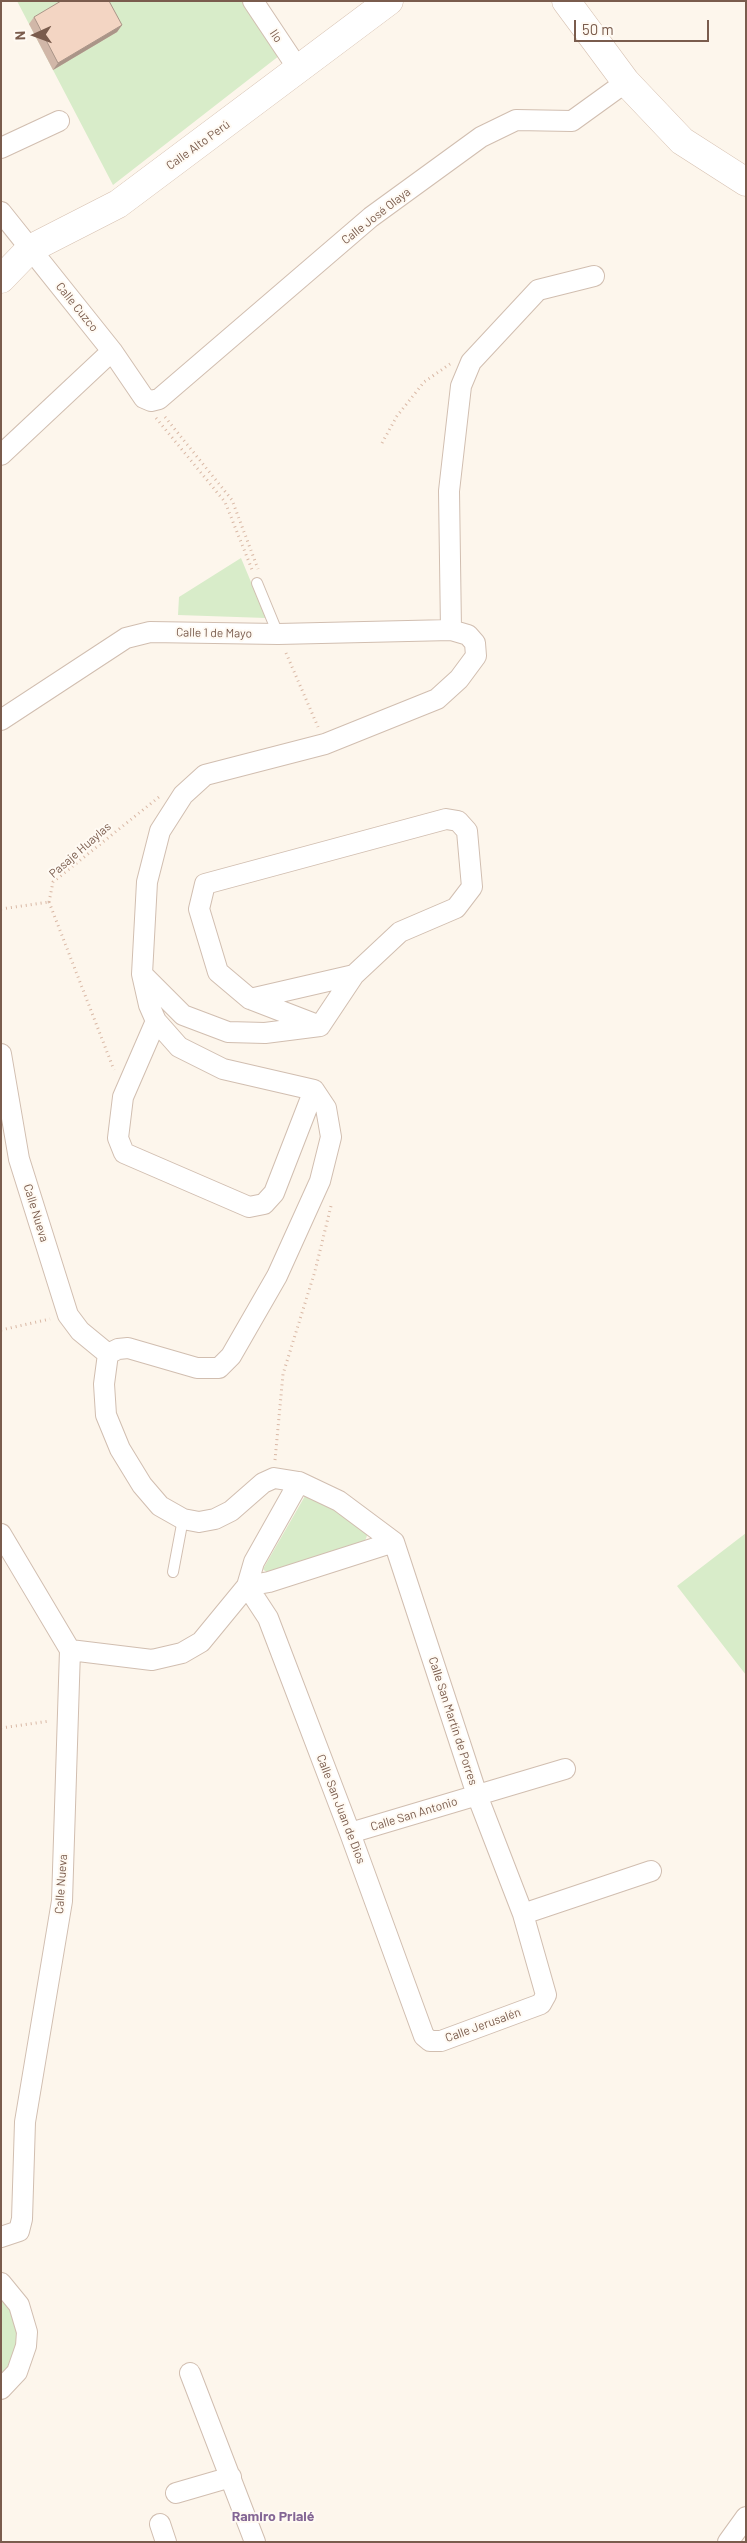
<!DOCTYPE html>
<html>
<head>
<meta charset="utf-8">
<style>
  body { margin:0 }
  #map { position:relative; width:747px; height:2543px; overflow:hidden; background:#fdf6ec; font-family:Barlow,sans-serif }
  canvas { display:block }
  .frame { position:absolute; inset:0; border:2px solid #7a5c4d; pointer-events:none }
  .north { position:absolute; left:10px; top:10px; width:50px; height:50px; -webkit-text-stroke:4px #fffaf3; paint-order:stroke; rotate:268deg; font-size:14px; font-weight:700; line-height:20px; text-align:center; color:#7a5c4d }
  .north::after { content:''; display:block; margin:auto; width:18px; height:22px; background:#7a5c4d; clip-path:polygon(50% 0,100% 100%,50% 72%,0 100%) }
  .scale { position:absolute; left:574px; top:20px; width:135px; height:22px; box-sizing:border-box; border:2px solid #7a5c4d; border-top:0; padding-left:6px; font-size:15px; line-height:18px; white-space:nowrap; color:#7a5c4d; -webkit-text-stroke:4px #fffaf3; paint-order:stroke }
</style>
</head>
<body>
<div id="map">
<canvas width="747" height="2543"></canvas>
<div class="frame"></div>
<div class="north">N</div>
<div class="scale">50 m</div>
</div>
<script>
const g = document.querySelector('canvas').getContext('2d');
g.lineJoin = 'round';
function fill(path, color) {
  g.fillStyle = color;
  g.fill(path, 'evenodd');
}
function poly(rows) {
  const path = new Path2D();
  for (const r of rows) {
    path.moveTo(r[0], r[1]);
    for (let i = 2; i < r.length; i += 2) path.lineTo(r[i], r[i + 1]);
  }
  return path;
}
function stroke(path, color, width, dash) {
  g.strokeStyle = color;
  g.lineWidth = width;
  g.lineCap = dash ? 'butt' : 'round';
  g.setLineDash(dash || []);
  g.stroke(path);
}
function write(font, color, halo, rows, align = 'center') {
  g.font = font + ' Barlow,sans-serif';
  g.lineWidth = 4;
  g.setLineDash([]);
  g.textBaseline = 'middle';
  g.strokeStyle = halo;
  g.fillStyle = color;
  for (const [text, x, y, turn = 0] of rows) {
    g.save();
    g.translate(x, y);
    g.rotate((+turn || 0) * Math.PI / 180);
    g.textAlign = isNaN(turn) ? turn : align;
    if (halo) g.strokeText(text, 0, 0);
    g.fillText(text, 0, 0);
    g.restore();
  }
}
const green = poly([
  [17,1,250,1,284,52,113,185],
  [241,558,266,618,178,615,179,597],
  [314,1495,368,1533,365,1541,267,1573,263,1569,305,1496],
  [746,1533,746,1675,677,1586],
  [1,2296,11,2308,18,2327,18,2347,12,2366,1,2380]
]);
const path = poly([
  [165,417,232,500,258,569],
  [156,418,225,502,253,572],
  [382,443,397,416,424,382,450,364],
  [286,653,318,727],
  [49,902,114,1070],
  [49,902,53,882,159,797],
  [1,909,49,902],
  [1,1330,50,1319],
  [275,1460,283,1374,315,1271,331,1206],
  [1,1728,50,1721]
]);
const lane = poly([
  [257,583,278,634],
  [173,1572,183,1519]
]);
const street = poly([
  [253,1,299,70],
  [1,148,59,121],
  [1,212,112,351,144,398,151,401,159,399,371,217,481,137,516,120,572,121,626,82],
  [1,455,112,351],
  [451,630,449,491,461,386,471,362,538,290,594,276],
  [1,720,126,638,150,632,278,634,451,630,468,635,475,643,476,656,459,679,437,699,325,744,205,775,183,795,160,831,147,882,142,974,149,1005,156,1021,179,1047,223,1069,314,1090,326,1108,331,1137,320,1181,277,1276,231,1356,219,1368,197,1368,128,1348,118,1349,108,1354,104,1384,106,1415,120,1449,142,1485,160,1506,183,1519,199,1522,215,1519,231,1511,263,1483,274,1478,299,1482,339,1501,394,1542,477,1795,523,1914,546,1995,541,2004,441,2041,430,2041,424,2036,350,1833,268,1618,247,1586,269,1582,394,1542],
  [142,974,183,1015,228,1032,265,1033,320,1026,354,975,400,932,456,908,472,887,467,831,458,821,446,819,205,884,199,909,218,972,250,999,320,1026],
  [250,999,354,975],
  [156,1021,123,1097,118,1138,124,1153,249,1207,264,1204,274,1193,314,1090],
  [1,1054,19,1159,68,1315,80,1331,108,1354],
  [1,1534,70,1650,62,1901,25,2122,22,2219,19,2231,1,2237],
  [70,1650,152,1660,182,1653,201,1642,247,1586,254,1562,299,1482],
  [350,1833,565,1769],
  [523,1914,651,1871],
  [1,2283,19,2305,27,2332,26,2346,17,2372,1,2389],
  [190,2373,255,2542],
  [176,2493,231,2477],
  [160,2524,166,2542],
  [728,2542,746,2517]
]);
const secondary = poly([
  [566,1,626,82,682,141,746,182],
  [1,279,30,249,118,204,389,1]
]);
const wall = poly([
  [34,17,122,25,117,32,53,70,29,24]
]);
const shadedWall = poly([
  [122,25,117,32,53,70,58,63]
]);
const building = poly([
  [61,1,109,1,122,25,58,63,34,17,61,1]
]);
const streetNames = [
  ["Ilo",276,36,56],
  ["Calle Alto Perú",198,145,-36],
  ["Calle José Olaya",376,216,-38],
  ["Calle Cuzco",77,307,51],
  ["Calle 1 de Mayo",214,633,1],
  ["Pasaje Huaylas",80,850,-41],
  ["Calle Nueva",36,1213,73],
  ["Calle San Martín de Porres",453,1721,72],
  ["Calle San Juan de Dios",341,1809,69],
  ["Calle San Antonio",414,1814,-17],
  ["Calle Nueva",61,1884,-86],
  ["Calle Jerusalén",483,2025,-20]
];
const neighbourhoodNames = [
  ["Ramiro Prialé",273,2516]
];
fill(green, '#d8ecc9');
stroke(lane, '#d1beb0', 12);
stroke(street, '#d1beb0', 22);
stroke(secondary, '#d6c0b0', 29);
stroke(path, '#d9b8a5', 3, [1, 4]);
stroke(lane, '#fff', 10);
stroke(street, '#fff', 20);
stroke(secondary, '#fff', 28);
fill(wall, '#d1b7a8');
fill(shadedWall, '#aa9588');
fill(building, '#f3d5c3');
stroke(building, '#aa9588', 1);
write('12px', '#7a5c4d', '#fffaf3', streetNames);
write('bold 14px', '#846695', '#fffaf3', neighbourhoodNames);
</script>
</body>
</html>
